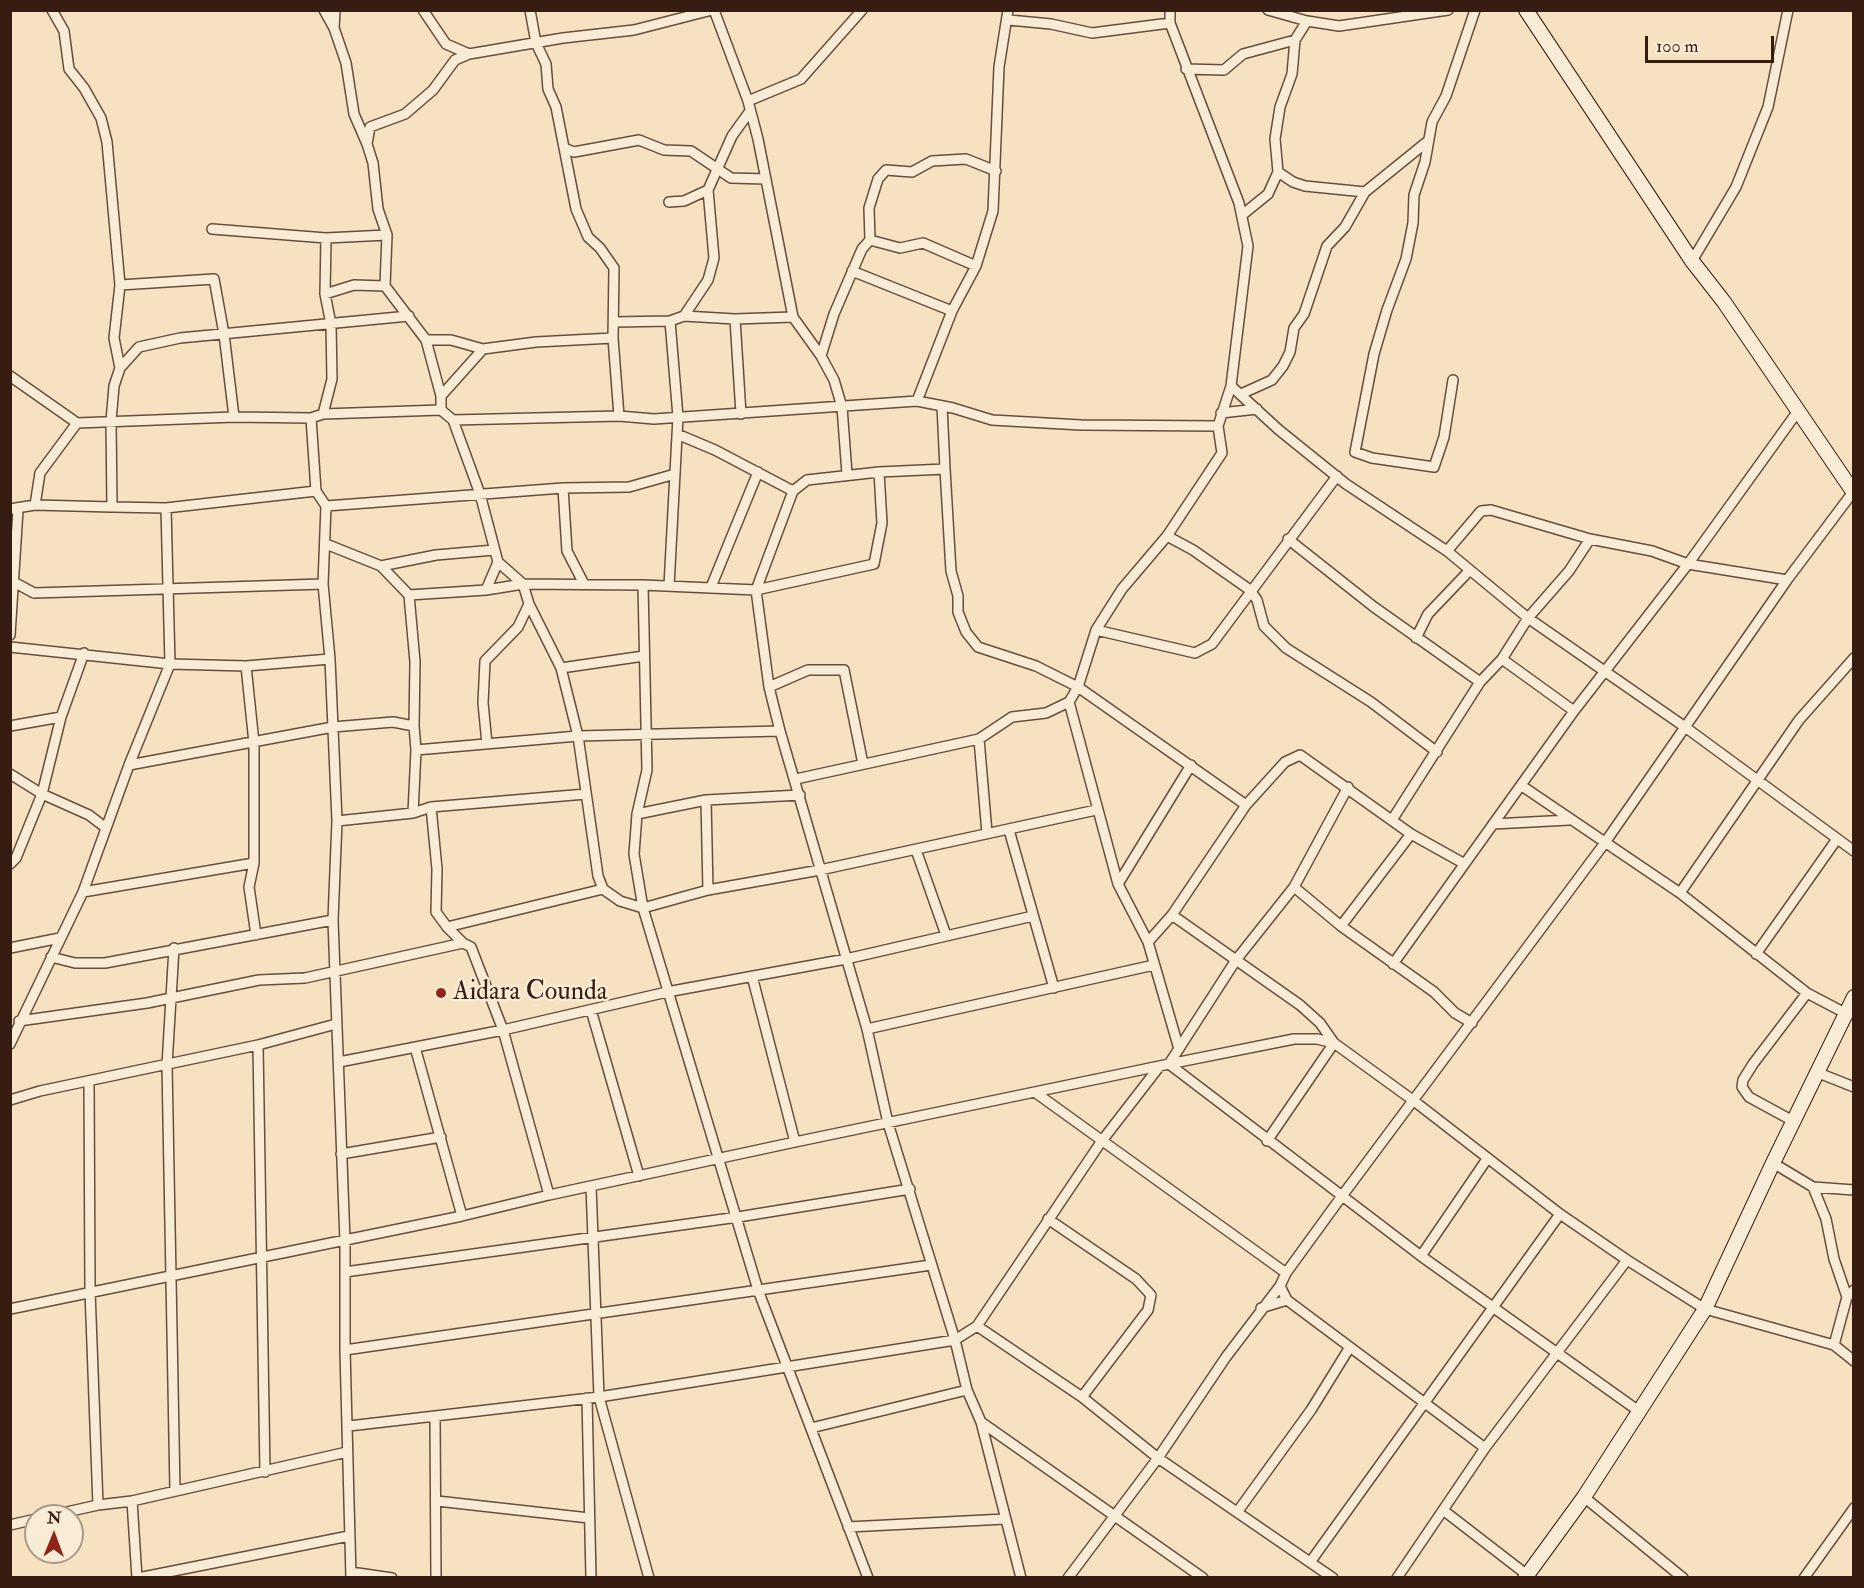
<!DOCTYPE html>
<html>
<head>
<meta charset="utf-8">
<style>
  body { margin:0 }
  #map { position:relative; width:1864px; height:1588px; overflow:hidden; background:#f6e1c0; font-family:"IM FELL Double Pica",serif }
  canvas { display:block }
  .frame { position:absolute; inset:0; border:12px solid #371d11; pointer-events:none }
  .north { position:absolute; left:24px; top:1504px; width:60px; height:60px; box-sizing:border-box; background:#f9ecd6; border:2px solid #ab9987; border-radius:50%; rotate:1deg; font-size:16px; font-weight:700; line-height:24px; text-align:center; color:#371d11 }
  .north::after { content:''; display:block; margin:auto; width:21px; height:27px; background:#8f2418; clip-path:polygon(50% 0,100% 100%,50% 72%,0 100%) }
  .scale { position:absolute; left:1645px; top:36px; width:129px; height:27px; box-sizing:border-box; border:3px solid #371d11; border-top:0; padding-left:8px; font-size:18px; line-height:21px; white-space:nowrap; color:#371d11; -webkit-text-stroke:4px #f9ecd6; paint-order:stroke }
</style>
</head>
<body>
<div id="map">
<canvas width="1864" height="1588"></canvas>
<div class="frame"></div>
<div class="north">N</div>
<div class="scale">100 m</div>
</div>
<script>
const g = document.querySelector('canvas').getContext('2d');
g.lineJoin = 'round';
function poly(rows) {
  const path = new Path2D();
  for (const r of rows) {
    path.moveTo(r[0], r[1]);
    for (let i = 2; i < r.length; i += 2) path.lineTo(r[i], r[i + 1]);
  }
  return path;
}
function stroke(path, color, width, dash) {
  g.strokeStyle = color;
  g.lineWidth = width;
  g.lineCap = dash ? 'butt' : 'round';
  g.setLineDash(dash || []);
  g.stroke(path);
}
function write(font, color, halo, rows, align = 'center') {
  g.font = font + ' "IM FELL Double Pica",serif';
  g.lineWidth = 5;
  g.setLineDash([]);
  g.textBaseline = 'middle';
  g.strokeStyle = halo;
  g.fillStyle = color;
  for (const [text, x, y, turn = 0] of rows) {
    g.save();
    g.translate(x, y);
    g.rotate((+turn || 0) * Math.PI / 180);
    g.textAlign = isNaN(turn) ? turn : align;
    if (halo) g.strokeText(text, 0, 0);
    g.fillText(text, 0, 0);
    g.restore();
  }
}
const minor = poly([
  [52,10,64,31,69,69,84,88,101,118,107,142,120,285],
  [324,10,334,28,346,63,354,114,367,144],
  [423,10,446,44,469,54,563,38,634,30,712,10],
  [530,10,536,43,546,64,548,89,556,107,576,209,588,237,600,248,614,268,613,338,619,416],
  [714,10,748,101,758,139,793,317,821,356,834,380,842,407,847,474],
  [1170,10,1170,23,1239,203,1248,246,1231,386,1218,426,1222,453,1167,536,1122,589,1096,630,1078,687,1069,702,1118,884,1148,942,1179,1049],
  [1268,10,1307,21,1339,26,1448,10],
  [1009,20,1051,24,1092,33,1170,23],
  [334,28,335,10],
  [1186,69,1224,70,1243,54,1295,40],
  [748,101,801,79,862,10],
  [564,148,574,152,639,140,664,150,691,151,731,178,766,179],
  [1278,172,1293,182,1305,186,1365,192],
  [669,202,684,201,708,190],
  [1242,215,1268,194,1278,172,1275,139,1280,107,1292,74,1295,40,1307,21],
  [212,229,326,238,387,235],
  [870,240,869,208,878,179,886,170,912,172,932,161,966,159,996,171],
  [1692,261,1736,187,1768,107,1788,10],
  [852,271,952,311],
  [385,286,387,235,378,209,373,163,367,144,370,127,405,114,433,90,455,60,469,54],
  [325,294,354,285,385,286,426,340,441,396,441,410],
  [684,316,708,280,714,258,708,190,732,136,750,111],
  [735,319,741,414],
  [614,322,670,321],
  [426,340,451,340,483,349,536,342,613,338],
  [821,356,834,314,862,249,870,240,900,248,923,243,976,266],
  [120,368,139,347,180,338,409,316],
  [10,376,77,423,234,417,311,418,316,491,326,506,323,584,330,659,337,821,333,920,345,1241,345,1350,351,1578],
  [1453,380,1444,437,1434,467,1372,458,1355,452,1374,354,1387,310,1406,259,1413,223,1414,195,1425,162,1432,122,1446,96,1475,10],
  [1231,386,1279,430,1346,484,1447,551,1528,618,1685,727,1854,851],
  [1241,394,1272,380,1283,366,1290,352,1294,328,1304,314,1327,246,1345,227,1365,192,1428,141],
  [441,396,483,349],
  [917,401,953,408,992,420,1081,425,1218,426],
  [942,406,945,469],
  [1221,413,1257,409],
  [323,414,332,379,331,324,325,294,326,238],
  [234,417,224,334,214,279,120,285,114,338,120,368,114,386,111,421,112,507,166,508,316,491],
  [311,418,323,414,441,410,453,420,480,494,498,562,523,584,529,604,561,668,578,736,598,876,603,889,620,901,643,908,708,890,820,870,1096,810],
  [453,420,619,416,654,419,917,401,952,311,976,266,993,211,999,67,1008,10],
  [677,434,715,450,793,491],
  [879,472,945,469,951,571,958,596,958,612,966,632,978,647,1036,666,1078,687,1246,805],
  [563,488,567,551,584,584],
  [35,505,40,473,77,423],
  [326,506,563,488,629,487,675,474],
  [166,508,170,664,246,666,330,659],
  [10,509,35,505,112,507],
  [1167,536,1193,550,1250,590,1257,600,1264,626,1286,648,1371,702,1437,752],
  [1288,539,1374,607,1480,682],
  [326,544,381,566,409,595,486,590,523,584,643,585,756,590,874,564,882,523,879,472,807,480,793,491,756,590,769,687,780,731,867,1029,888,1123,955,1340,967,1390,981,1422,1021,1578],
  [1447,551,1481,511,1491,510,1590,539,1652,551,1688,564,1787,580],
  [381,566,436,555,494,550],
  [10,580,34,593,323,584],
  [643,585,647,770,637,814,634,854,643,908,758,1290,868,1578],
  [669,586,678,417,670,321,684,316,735,319,793,317],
  [711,587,758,472],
  [486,590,498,562],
  [409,595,415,662,414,726],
  [1096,630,1195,653,1212,644,1337,476],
  [10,635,18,510],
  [1416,638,1428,614,1470,570],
  [10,647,170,664,129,765,83,892,10,1044],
  [1502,659,1574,711],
  [246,666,254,743,254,863,249,887,256,935],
  [561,668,644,656],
  [769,687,808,670,844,670,863,764],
  [10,726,61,717],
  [979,739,987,833],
  [487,744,483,703,485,661,518,627,529,604],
  [416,750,578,736,780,731],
  [129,765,333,727,393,722,414,726,416,750,413,813],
  [10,774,42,794,89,815,106,828],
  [796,779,979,739,1012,717,1046,713,1069,702],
  [1522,786,1680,893,1807,993,1845,1013,1854,1014],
  [706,800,708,890],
  [431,807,437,869,436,912,447,927,463,943,471,947,503,1030,549,1195],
  [637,814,706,800,800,795],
  [1392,820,1480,682,1502,659,1528,618,1569,571,1590,539],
  [337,821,413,813,431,807,586,794],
  [1493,824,1569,820],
  [1009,830,1054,988],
  [916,850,946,935],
  [10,864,16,858,42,794,61,717,84,653],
  [1118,884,1191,765],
  [1294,887,1341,926,1434,992,1455,1013,1472,1023],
  [83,892,254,863],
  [1680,893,1799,720,1854,658],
  [1172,915,1300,1005,1320,1023,1334,1043,1267,1141],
  [1341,926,1411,834],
  [447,927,603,889],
  [1148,942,1172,915,1246,805,1285,762,1300,755,1411,834,1463,863],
  [10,948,60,938],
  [174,948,167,1065,175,1491],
  [1756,954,1837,839],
  [51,957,75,963,105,963,333,920],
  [1393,964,1574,711,1688,564,1798,411],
  [752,976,795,1142],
  [591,1010,639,1176],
  [19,1021,147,1003,259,980,305,978,463,943],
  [867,1029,1154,965],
  [258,1045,265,1472],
  [415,1047,462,1216],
  [339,1062,503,1030,667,992,846,959,1033,916],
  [1169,1064,1421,1256,1640,1412],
  [1169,1064,1236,960,1294,887,1348,787],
  [1816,1072,1854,1087],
  [89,1081,90,1291,98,1505],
  [1036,1093,1286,1273],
  [10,1100,40,1091,258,1045,336,1024],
  [1793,1121,1749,1097,1742,1087,1743,1080,1753,1064,1807,993],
  [341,1154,441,1137],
  [1773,1163,1813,1187,1854,1190],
  [591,1186,599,1397,649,1578],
  [1813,1187,1826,1219,1834,1259,1847,1297],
  [1048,1219,1136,1279,1151,1295,1148,1310,1082,1397],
  [1421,1256,1487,1159],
  [345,1272,738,1217,910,1189],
  [1280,1286,1287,1300,1485,1448],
  [1261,1308,1287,1300],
  [10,1309,462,1216,549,1195,795,1142,1169,1064,1294,1039,1317,1039,1334,1043,1414,1101,1560,1214,1627,1260,1705,1309,1834,1345,1854,1361],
  [977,1326,1082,1397,1158,1458,1333,1578],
  [1834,1345,1847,1297,1854,1290],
  [345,1350,931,1265],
  [587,1398,591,1578],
  [435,1417,436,1578],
  [981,1422,1203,1578],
  [349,1426,599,1397,955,1340,977,1326,1101,1142,1159,1067],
  [811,1428,967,1390],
  [1584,1497,1683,1578],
  [132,1501,137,1578],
  [437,1501,589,1518],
  [1443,1510,1531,1578],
  [1238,1511,1311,1410,1350,1347],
  [49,1516,98,1505,132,1501,347,1452],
  [10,1525,36,1519],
  [848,1527,1005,1519],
  [1311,1561,1560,1214],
  [351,1572,392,1578],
  [138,1578,349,1536],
  [1068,1578,1158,1458,1226,1357,1280,1286,1286,1273,1342,1196,1604,844,1787,580,1853,492],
  [1397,1578,1485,1448,1627,1260],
  [1804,1578,1854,1508]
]);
const secondary = poly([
  [1526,10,1692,261,1724,302,1854,493],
  [1525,1578,1584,1497,1705,1309,1773,1163,1854,997]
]);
const markers = [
  [441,993,6,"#8f2418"]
];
const poiNames = [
  ["Aidara Counda",453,993]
];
stroke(minor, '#674e3d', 12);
stroke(secondary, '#371d11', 16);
stroke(minor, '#f9ecd6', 9);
stroke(secondary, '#f9ecd6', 14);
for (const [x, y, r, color] of markers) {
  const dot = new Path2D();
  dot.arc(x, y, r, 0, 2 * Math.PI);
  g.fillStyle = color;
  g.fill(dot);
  stroke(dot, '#f9ecd6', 2);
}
write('26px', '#371d11', '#f9ecd6', poiNames, 'left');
</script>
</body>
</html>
